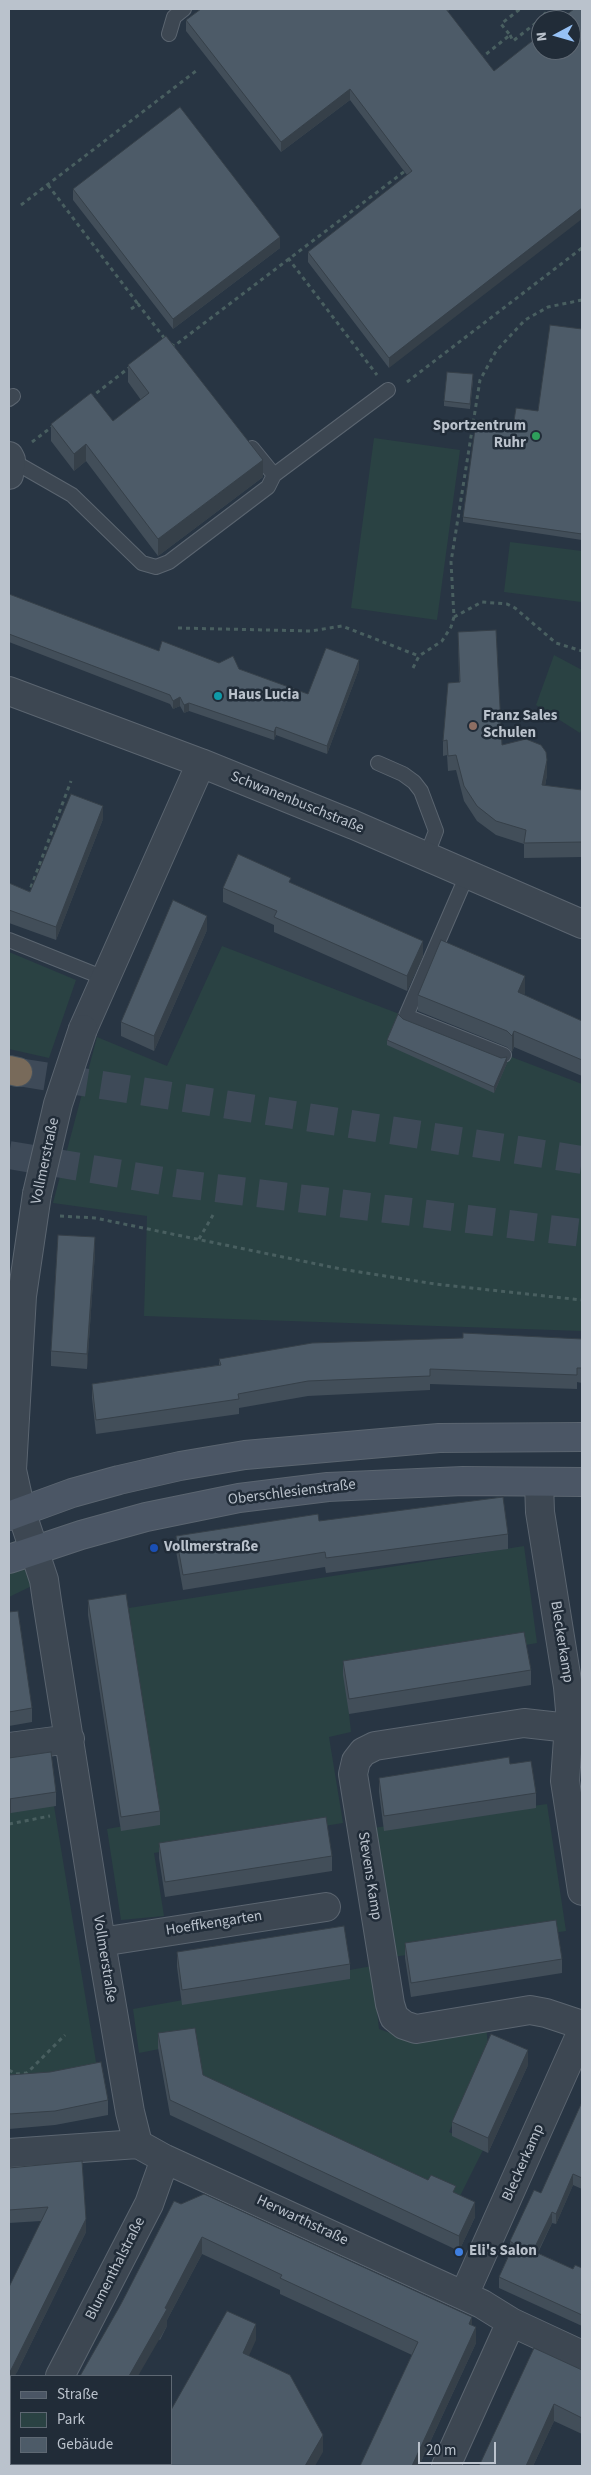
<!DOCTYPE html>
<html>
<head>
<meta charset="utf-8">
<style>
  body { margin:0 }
  #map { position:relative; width:591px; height:2475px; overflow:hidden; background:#283543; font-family:"Source Sans 3",sans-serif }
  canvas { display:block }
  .frame { position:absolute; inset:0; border:10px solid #bac2cc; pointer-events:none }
  .legend { position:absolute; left:10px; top:2375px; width:162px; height:90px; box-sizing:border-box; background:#212c38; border:1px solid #5e6873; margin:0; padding:6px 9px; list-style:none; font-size:15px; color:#bac2cc }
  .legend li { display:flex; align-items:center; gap:10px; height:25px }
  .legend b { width:25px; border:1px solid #5e6873 }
  .north { position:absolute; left:531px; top:10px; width:50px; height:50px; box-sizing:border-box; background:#212c38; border:1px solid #5e6873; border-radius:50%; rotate:264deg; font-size:14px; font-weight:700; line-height:20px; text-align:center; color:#bac2cc }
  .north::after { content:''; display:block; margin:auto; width:18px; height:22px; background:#96c1f5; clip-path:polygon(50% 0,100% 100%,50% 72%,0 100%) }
  .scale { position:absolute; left:418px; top:2442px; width:78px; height:22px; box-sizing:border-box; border:2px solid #bac2cc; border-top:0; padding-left:6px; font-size:15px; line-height:18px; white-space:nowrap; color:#bac2cc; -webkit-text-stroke:4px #212c38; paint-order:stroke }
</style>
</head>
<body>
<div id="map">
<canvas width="591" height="2475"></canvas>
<div class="frame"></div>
<ul class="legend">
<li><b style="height:6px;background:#4b5665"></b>Straße</li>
<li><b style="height:14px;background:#2a4243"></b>Park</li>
<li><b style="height:14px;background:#4d5b68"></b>Gebäude</li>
</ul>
<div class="north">N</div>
<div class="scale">20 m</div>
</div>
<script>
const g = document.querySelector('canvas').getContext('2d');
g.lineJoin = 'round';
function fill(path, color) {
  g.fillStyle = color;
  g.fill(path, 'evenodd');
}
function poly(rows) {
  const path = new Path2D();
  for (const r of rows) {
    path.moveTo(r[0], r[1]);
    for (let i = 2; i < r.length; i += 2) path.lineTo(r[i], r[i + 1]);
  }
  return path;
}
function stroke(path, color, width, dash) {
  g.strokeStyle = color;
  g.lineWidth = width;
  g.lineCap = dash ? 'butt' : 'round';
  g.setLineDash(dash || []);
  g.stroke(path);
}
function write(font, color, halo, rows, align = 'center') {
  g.font = font + ' "Source Sans 3",sans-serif';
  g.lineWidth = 5;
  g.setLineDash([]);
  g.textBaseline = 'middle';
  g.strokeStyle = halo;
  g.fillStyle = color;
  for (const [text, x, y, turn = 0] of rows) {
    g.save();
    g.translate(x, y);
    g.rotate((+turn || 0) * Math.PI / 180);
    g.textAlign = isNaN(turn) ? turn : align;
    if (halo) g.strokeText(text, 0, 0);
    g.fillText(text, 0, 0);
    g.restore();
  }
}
const green = poly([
  [374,438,460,450,437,620,351,608],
  [510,542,582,551,581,602,504,592],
  [554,655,582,670,582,728,580,733,536,705],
  [222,946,582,1084,582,1331,144,1316,147,1216,53,1203,97,1037,167,1066],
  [9,952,76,980,49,1058,9,1049],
  [524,1546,537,1643,345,1676,351,1732,329,1737,343,1823,154,1853,164,1916,121,1920,107,1829,153,1821,129,1608],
  [32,1552,42,1581,9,1597,9,1561],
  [53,1800,98,2074,9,2084,9,1806],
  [547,1804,566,1931,393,1957,373,1828],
  [372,1966,379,2029,396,2035,486,2025,488,2047,449,2132,484,2148,455,2206,195,2084,190,2043,139,2053,133,2009]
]);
const highwayTunnel = poly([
  [18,1072,582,1160],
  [9,1155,175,1183,582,1233]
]);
const path = poly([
  [510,35,513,41,546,15,541,9],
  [480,59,510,35,501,24,520,9],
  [48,185,138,304],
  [21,205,196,71],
  [288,258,377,375],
  [131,309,138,304,165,339],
  [171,344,174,346,405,171],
  [407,382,582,248],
  [90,398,130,367],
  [32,442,53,426],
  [454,617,482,602,507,604,515,608,556,643,582,651],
  [178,628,311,631,342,626,419,656],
  [413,668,419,656,442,641,451,627,454,617,451,562,480,380,496,351,525,320,548,307,582,300],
  [28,895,71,781],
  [60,1216,95,1218,341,1269,435,1284,582,1300],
  [199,1239,213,1215],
  [9,1824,50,1816],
  [9,2070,16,2074,27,2073,65,2035]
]);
const lane = poly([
  [169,34,174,17,184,9],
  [9,399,13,396],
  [252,448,274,475,388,390],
  [11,460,72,495,142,563,156,567,169,562,268,487,274,475],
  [378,763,403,774,414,782,421,791,436,831,426,857],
  [467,875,406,1016,504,1055],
  [9,940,104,978]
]);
const street = poly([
  [9,456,11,460,9,475],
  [9,691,201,763,354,825,582,924],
  [83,1029,201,763],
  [37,1194,22,1296,12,1470,21,1511,44,1580,47,1601,101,1942,130,2112,138,2144],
  [539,1482,540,1512,568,1687,570,1710,565,1781,582,1891],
  [569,1728,524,1723,375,1746,363,1752,356,1761,353,1774,390,2004,394,2017,404,2025,416,2029,530,2010,546,2013,582,2025],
  [9,1747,70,1739],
  [101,1942,326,1907],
  [9,2153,138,2144,165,2159,482,2304,511,2322,582,2355],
  [464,2295,582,2031],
  [60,2376,149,2204,165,2159],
  [12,2466,14,2464],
  [446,2466,511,2322]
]);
const secondary = poly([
  [9,1516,72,1493,119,1480,180,1466,245,1455,439,1438,582,1437],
  [9,1559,81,1535,146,1517,239,1498,328,1487,463,1481,582,1482]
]);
const highway = poly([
  [9,1070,18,1072]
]);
const streetBridge = poly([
  [37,1194,58,1104,83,1029]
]);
const wall = poly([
  [201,9,451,9,448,11,389,368,308,262,308,252,407,175,350,100,281,152,186,31,186,20],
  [73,189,280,248,173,329,73,200],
  [582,329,582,540,463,522,463,517,513,427,538,411],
  [128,365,263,477,158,556,86,461,74,471,51,441,51,424,113,421,141,400,128,382],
  [473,380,470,409,444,406,444,401],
  [9,595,159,651,219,663,239,669,308,694,359,669,327,754,276,735,274,740,189,711,184,713,180,706,173,709,170,704,9,642],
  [458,632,502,745,547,775,545,786,582,790,582,857,524,858,524,844,496,835,477,821,464,801,456,770,448,771,447,755,443,756,443,741,459,682],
  [103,819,56,940,9,923,9,883,30,892],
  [291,883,423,956,407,991,274,932,274,925,223,902,223,888],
  [207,930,154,1051,121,1036,121,1022],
  [525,992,524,995,582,1021,582,1076,514,1047,512,1052,507,1047,418,1011,418,995],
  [403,1019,507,1063,494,1093,387,1045,387,1040],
  [95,1252,87,1369,51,1366,51,1351],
  [582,1339,582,1383,577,1382,577,1389,430,1384,430,1390,308,1396,239,1408,239,1414,96,1434,92,1398,92,1384,219,1365,219,1359],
  [319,1521,508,1534,508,1549,326,1573,325,1567,183,1590,176,1551,176,1536],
  [88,1600,160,1811,160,1825,121,1831,88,1615],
  [9,1612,32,1708,32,1722,9,1726],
  [343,1661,531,1670,531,1685,349,1714,343,1675],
  [9,1758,56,1792,56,1806,11,1813],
  [510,1764,536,1793,536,1808,384,1831,379,1792,379,1778],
  [159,1843,332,1856,332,1871,165,1897,159,1858],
  [405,1943,562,1959,562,1973,411,1997,405,1958],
  [177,1952,350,1964,350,1979,182,2005,177,1967],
  [158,2033,203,2075,456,2193,475,2217,459,2251,170,2115,158,2048],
  [528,2065,488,2153,452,2136,452,2122],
  [9,2075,108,2100,108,2115,55,2125,9,2129],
  [582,2102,582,2189,573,2185,556,2224,552,2223,538,2253,573,2269,582,2268,582,2326,499,2288,499,2277,510,2252,510,2241,541,2193],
  [9,2168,86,2232,17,2372,11,2376,11,2382,9,2387,41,2221,9,2223],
  [174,2201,472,2325,476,2343,419,2466,360,2466,412,2355,280,2294,280,2290,202,2254,167,2320,167,2326,160,2340,121,2304],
  [582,2370,582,2434,554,2421,533,2466,479,2466]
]);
const shadedWall = poly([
  [350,89,350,100,281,152,281,142],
  [582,208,582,219,389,368,389,358],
  [280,237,280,248,173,329,173,319],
  [86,444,86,461,74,471,74,454],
  [263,460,263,477,158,556,158,539],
  [359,660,359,669,327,754,327,746],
  [180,697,180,706,173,709,173,701],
  [189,703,189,711,184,713,184,705],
  [276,727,276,735,274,740,274,732],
  [547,760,547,775,542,800,542,785],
  [103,806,103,819,56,940,56,927],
  [207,916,207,930,154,1051,154,1036],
  [423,941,423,956,407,991,407,976],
  [525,976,525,992,518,1008,518,992],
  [514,1031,514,1047,512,1052,512,1036],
  [507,1057,507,1063,494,1093,494,1087],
  [95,1237,95,1252,87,1369,87,1354],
  [9,1799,11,1799,11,1813,9,1814],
  [528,2050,528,2065,488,2153,488,2138],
  [573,2174,573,2185,556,2224,556,2214],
  [475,2202,475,2217,459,2251,459,2236],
  [552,2212,552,2223,533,2261,533,2251],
  [86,2219,86,2232,17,2372,15,2376,11,2376,11,2382,9,2387,9,2374],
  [202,2237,202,2254,167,2320,167,2326,138,2376,129,2376],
  [472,2317,472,2333,469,2324],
  [256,2324,256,2340,243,2369,243,2353],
  [476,2327,476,2343,419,2466,412,2466],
  [554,2404,554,2421,533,2466,526,2466],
  [323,2435,323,2452,315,2466,305,2466],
  [78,2464,87,2464,86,2466,76,2466]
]);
const building = poly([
  [201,9,446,9,494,71,541,34,541,50,571,50,571,20,559,20,574,9,582,9,582,208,389,358,308,252,412,171,350,89,281,142,186,20,201,9],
  [180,107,280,237,173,319,73,189,180,107],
  [550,325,582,329,582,534,463,517,476,422,513,427,516,408,538,411,550,325],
  [166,336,263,460,158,539,86,444,74,454,51,424,91,393,113,421,149,393,128,365,166,336],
  [447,372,473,374,470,404,444,401,447,372],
  [9,594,159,651,162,641,219,663,233,656,239,669,308,694,326,648,359,660,327,746,276,727,274,732,189,703,184,705,180,697,173,701,170,695,9,634,9,594],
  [496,630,502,745,526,739,541,745,546,752,547,760,542,785,582,790,582,842,524,843,526,830,496,821,477,806,464,786,456,755,448,756,447,740,443,741,448,683,460,682,458,632,496,630],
  [71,794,103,806,56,927,9,910,9,883,30,892,71,794],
  [238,854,291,878,289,882,423,941,407,976,274,917,277,911,223,888,238,854],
  [173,900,207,916,154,1036,121,1022,173,900],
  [441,940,525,976,518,992,582,1021,582,1060,514,1031,512,1036,507,1031,418,995,441,940],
  [398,1014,403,1019,501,1058,507,1057,494,1087,387,1040,398,1014],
  [58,1235,95,1237,87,1354,51,1351,58,1235],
  [463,1333,582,1339,582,1368,577,1368,577,1375,430,1369,430,1376,308,1381,238,1394,239,1399,96,1420,92,1384,221,1365,219,1359,312,1343,463,1338,463,1333],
  [503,1497,508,1534,326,1558,325,1552,183,1575,176,1536,318,1514,319,1521,503,1497],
  [126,1594,160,1811,121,1817,88,1600,126,1594],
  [18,1611,32,1708,9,1712,9,1612,18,1611],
  [524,1632,531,1670,349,1699,343,1661,524,1632],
  [51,1752,56,1792,9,1799,9,1758,51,1752],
  [509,1757,510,1764,531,1761,536,1793,384,1816,379,1778,509,1757],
  [326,1817,332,1856,165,1882,159,1843,326,1817],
  [556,1920,562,1959,411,1983,405,1943,556,1920],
  [344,1926,350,1964,182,1990,177,1952,344,1926],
  [195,2028,203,2075,428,2180,431,2175,456,2186,453,2192,475,2202,459,2236,170,2100,158,2033,195,2028],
  [491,2034,528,2050,488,2138,452,2122,491,2034],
  [101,2062,108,2100,55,2111,9,2114,9,2075,50,2072,101,2062],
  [582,2102,582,2178,573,2174,556,2214,552,2212,533,2251,573,2269,575,2265,582,2268,582,2315,499,2277,514,2244,510,2241,534,2190,541,2193,582,2102],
  [82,2161,86,2219,9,2374,9,2287,48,2207,9,2210,9,2168,82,2161],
  [204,2194,472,2317,469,2324,476,2327,412,2466,360,2466,418,2342,280,2278,282,2275,202,2237,165,2308,167,2309,129,2376,80,2376,121,2304,174,2201,181,2204,204,2194],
  [227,2311,256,2324,243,2353,290,2375,323,2435,305,2466,140,2466,141,2464,171,2464,171,2410,227,2311],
  [534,2348,582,2370,582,2418,554,2404,526,2466,479,2466,534,2348],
  [32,2464,78,2464,76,2466,30,2466,32,2464]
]);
const markers = [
  [536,436,5,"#2e9e5b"],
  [218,696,5,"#0f9aa8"],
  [473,726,5,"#8d6e63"],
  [154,1548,5,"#1a4fb4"],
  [459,2252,5,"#3f7fe0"]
];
const poiNames = [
  ["Sportzentrum",526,427,"right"],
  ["Ruhr",526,444,"right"],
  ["Haus Lucia",228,696],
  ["Franz Sales",483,717],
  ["Schulen",483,734],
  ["Vollmerstraße",164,1548],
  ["Eli's Salon",469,2252]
];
const streetNames = [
  ["Schwanenbuschstraße",297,803,22],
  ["Vollmerstraße",46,1161,-78],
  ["Oberschlesienstraße",292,1493,-7],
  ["Bleckerkamp",561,1642,81],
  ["Stevens Kamp",369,1876,81],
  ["Hoeffkengarten",214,1924,-9],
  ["Vollmerstraße",104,1959,81],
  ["Bleckerkamp",524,2163,-66],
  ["Herwarthstraße",302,2221,25],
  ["Blumenthalstraße",116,2269,-63]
];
fill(green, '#2a4243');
stroke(highwayTunnel, '#3e4a58', 28, [28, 14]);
stroke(lane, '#5b6570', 16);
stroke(street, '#5b6570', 30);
stroke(secondary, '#5b6570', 30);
stroke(highway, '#47525d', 30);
stroke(path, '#495f60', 3, [4, 4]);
stroke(lane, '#3d4752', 14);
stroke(street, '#3d4752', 28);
stroke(secondary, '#4b5665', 28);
stroke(highway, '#786a5a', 28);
stroke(streetBridge, '#5b6570', 30, []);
stroke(streetBridge, '#3d4752', 28);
fill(wall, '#424e59');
fill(shadedWall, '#364049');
fill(building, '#4d5b68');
stroke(building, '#364049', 1);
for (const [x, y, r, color] of markers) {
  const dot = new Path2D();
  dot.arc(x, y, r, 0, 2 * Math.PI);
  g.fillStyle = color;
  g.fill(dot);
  stroke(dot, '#212c38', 2);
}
write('bold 15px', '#bac2cc', '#212c38', poiNames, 'left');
write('15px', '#bac2cc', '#212c38', streetNames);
</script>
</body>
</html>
